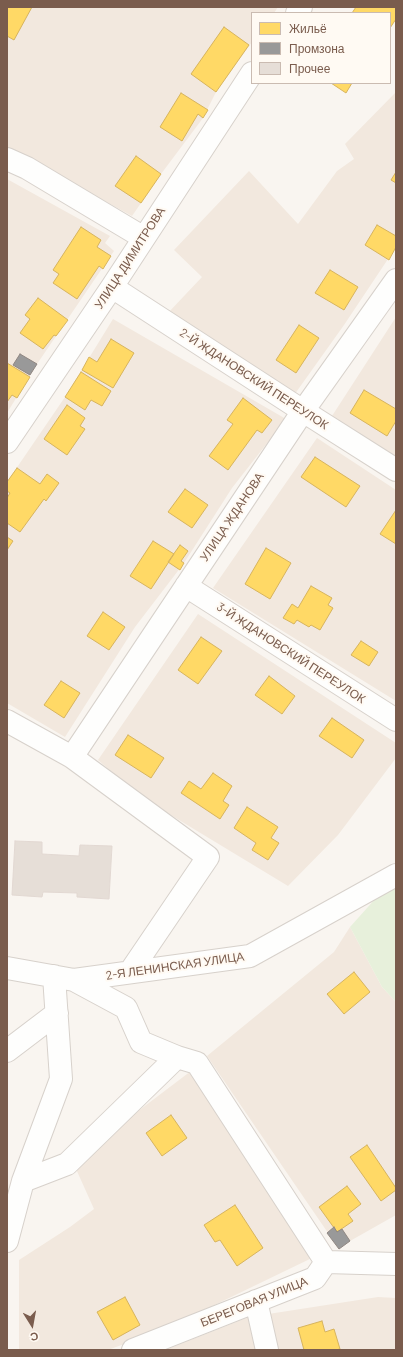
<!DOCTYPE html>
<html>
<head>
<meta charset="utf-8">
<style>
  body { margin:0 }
  #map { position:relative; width:403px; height:1357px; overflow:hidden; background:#f9f5f0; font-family:Barlow,sans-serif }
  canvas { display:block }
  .frame { position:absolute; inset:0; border:8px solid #7a5c4d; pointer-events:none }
  .legend { position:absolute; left:251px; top:12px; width:140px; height:72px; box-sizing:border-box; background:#fffaf3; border:1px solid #cabbb1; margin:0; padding:5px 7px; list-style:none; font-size:12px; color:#7a5c4d }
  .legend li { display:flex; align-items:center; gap:8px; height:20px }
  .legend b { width:20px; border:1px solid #cabbb1 }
  .north { position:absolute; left:12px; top:1305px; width:40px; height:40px; -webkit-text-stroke:3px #fffaf3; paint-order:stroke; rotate:169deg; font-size:11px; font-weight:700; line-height:16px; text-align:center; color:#7a5c4d }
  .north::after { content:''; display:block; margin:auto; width:14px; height:18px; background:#7a5c4d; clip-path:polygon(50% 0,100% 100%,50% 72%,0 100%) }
</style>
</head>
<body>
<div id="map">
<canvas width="403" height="1357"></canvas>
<div class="frame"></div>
<ul class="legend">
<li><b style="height:11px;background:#ffd966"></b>Жильё</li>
<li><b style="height:11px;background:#999"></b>Промзона</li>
<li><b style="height:11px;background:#e6ded7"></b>Прочее</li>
</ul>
<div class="north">С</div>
</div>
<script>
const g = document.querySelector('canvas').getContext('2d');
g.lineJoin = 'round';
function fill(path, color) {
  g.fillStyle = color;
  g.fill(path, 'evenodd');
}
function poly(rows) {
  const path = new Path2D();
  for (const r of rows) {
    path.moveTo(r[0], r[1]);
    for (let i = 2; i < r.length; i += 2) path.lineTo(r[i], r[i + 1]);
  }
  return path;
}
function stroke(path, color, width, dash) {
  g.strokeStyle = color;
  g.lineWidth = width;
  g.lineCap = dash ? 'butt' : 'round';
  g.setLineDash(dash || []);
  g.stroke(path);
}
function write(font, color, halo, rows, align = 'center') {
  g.font = font + ' Barlow,sans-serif';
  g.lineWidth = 4;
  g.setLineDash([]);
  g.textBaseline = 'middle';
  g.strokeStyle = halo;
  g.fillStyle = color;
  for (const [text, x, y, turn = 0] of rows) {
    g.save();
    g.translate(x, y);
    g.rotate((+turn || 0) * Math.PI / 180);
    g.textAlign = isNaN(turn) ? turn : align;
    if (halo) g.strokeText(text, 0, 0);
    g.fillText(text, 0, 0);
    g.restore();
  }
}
const residential = poly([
  [7,7,278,7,274,13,252,13,252,42,216,92,203,118,161,174,132,216,7,147],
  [396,92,396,247,344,325,292,398,167,314,202,277,174,250,249,171,298,224,337,171,354,159,345,144],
  [7,179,110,236,105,243,114,251,37,364,7,413],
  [396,317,396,459,332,416],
  [113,319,286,419,232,488,184,563,135,627,65,737,7,703,7,482,65,397],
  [317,438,396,490,396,701,213,588],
  [198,614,396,743,396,758,338,835,288,886,141,797,98,760],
  [350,927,382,987,396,1002,396,1215,350,1241,339,1249,207,1056,334,952],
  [191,1071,314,1257,167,1328,108,1350,19,1350,19,1260,70,1227,94,1209,76,1169,129,1118],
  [378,1297,396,1298,396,1350,165,1350,249,1317]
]);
const green = poly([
  [396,882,396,1002,382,987,350,927,376,898]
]);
const homes = poly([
  [7,7,32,7,14,40,7,36,7,7],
  [356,7,396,7,396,19,390,28,390,13,352,13,356,7],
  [224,27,249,45,216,92,191,74,224,27],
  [331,83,352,83,346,93,331,83],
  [181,93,208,110,203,118,198,114,182,141,160,127,181,93],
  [136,156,161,174,141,203,115,186,136,156],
  [396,172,396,183,391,180,396,172],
  [377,225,396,236,396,247,389,260,365,245,377,225],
  [81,227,101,240,97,247,111,256,103,269,99,266,77,299,53,283,59,274,53,270,81,227],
  [330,270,358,287,344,310,315,293,330,270],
  [38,298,68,320,56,336,54,335,43,349,20,333,30,319,25,315,38,298],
  [299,325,319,338,296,373,276,360,299,325],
  [111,339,134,353,113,388,82,370,89,357,97,362,111,339],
  [7,363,30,377,17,398,12,395,7,402,7,363],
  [81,372,111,391,102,406,91,400,85,410,65,397,81,372],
  [364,390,396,409,396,421,387,436,350,413,364,390],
  [243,398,272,420,262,433,257,430,228,470,209,456,233,424,227,420,243,398],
  [67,405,85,418,80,426,85,429,67,455,44,439,67,405],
  [315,457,360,486,346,507,301,477,315,457],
  [17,468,40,484,47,474,59,483,46,501,44,499,20,532,7,523,7,498,10,493,7,491,7,482,17,468],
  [185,489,208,505,192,528,168,512,185,489],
  [396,510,396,544,380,534,396,510],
  [7,537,13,541,7,550,7,537],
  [153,541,174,554,151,589,130,576,153,541],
  [180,545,188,551,181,561,184,563,180,570,168,562,180,545],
  [266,548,291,563,270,599,245,584,266,548],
  [311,586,332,598,328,605,333,608,320,630,311,625,309,627,297,620,294,624,283,618,292,604,298,608,311,586],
  [103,612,125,627,109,650,87,636,103,612],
  [201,637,222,651,198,684,178,670,201,637],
  [361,641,378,652,369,666,351,655,361,641],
  [269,676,295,696,282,714,255,695,269,676],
  [61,681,80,693,64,718,44,705,61,681],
  [332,718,364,740,352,758,319,736,332,718],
  [128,735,164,758,151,778,115,755,128,735],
  [213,773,232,786,223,801,229,805,220,819,181,793,189,781,201,789,213,773],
  [247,807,278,827,271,838,279,843,268,860,252,850,256,843,234,828,247,807],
  [354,972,370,992,344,1014,327,994,354,972],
  [171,1115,187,1138,162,1156,146,1133,171,1115],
  [367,1145,396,1188,396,1190,381,1201,350,1157,367,1145],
  [347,1186,361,1204,348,1214,353,1221,337,1232,319,1207,347,1186],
  [235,1205,263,1248,237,1266,220,1240,215,1242,204,1225,235,1205],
  [125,1297,140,1325,113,1340,97,1312,125,1297],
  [322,1321,325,1332,334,1329,340,1349,335,1350,304,1350,298,1328,322,1321]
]);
const industry = poly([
  [20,354,37,364,30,375,13,365,20,354],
  [334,1227,337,1232,342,1229,350,1241,339,1249,327,1233,334,1227]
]);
const building = poly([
  [15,841,42,842,42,854,79,856,80,845,112,846,109,899,77,897,77,893,43,892,42,897,12,895,15,841]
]);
const minor = poly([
  [297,13,301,7],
  [7,159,27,168,144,238],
  [112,287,303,411,396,470],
  [7,442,112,287,252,73],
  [186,586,396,720],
  [7,721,72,757,208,857,130,972],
  [72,757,303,411,396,280],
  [7,968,74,980,250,956,396,875],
  [74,980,126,1008,141,1042,177,1057,197,1063,326,1262],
  [7,1051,57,1013],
  [23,1181,67,1164,177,1057],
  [7,1241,23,1181,61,1079,54,976],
  [256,1301,267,1350],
  [133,1350,315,1278,326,1262,396,1264]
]);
const streetNames = [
  ["УЛИЦА ДИМИТРОВА",130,258,-57],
  ["2-Й ЖДАНОВСКИЙ ПЕРЕУЛОК",254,379,33],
  ["УЛИЦА ЖДАНОВА",232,517,-56],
  ["3-Й ЖДАНОВСКИЙ ПЕРЕУЛОК",291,653,33],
  ["2-Я ЛЕНИНСКАЯ УЛИЦА",175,966,-8],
  ["БЕРЕГОВАЯ УЛИЦА",254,1302,-22]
];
fill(residential, '#f2e8de');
fill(green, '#e7f0db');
fill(homes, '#ffd966');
stroke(homes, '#d7b45e', 1);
fill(industry, '#999');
stroke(industry, '#908782', 1);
fill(building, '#e6ded7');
stroke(building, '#e2d8d2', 1);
stroke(minor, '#d7d1cb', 24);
stroke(minor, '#fefefd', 22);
write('12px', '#7a5c4d', '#fffaf3', streetNames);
</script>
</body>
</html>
